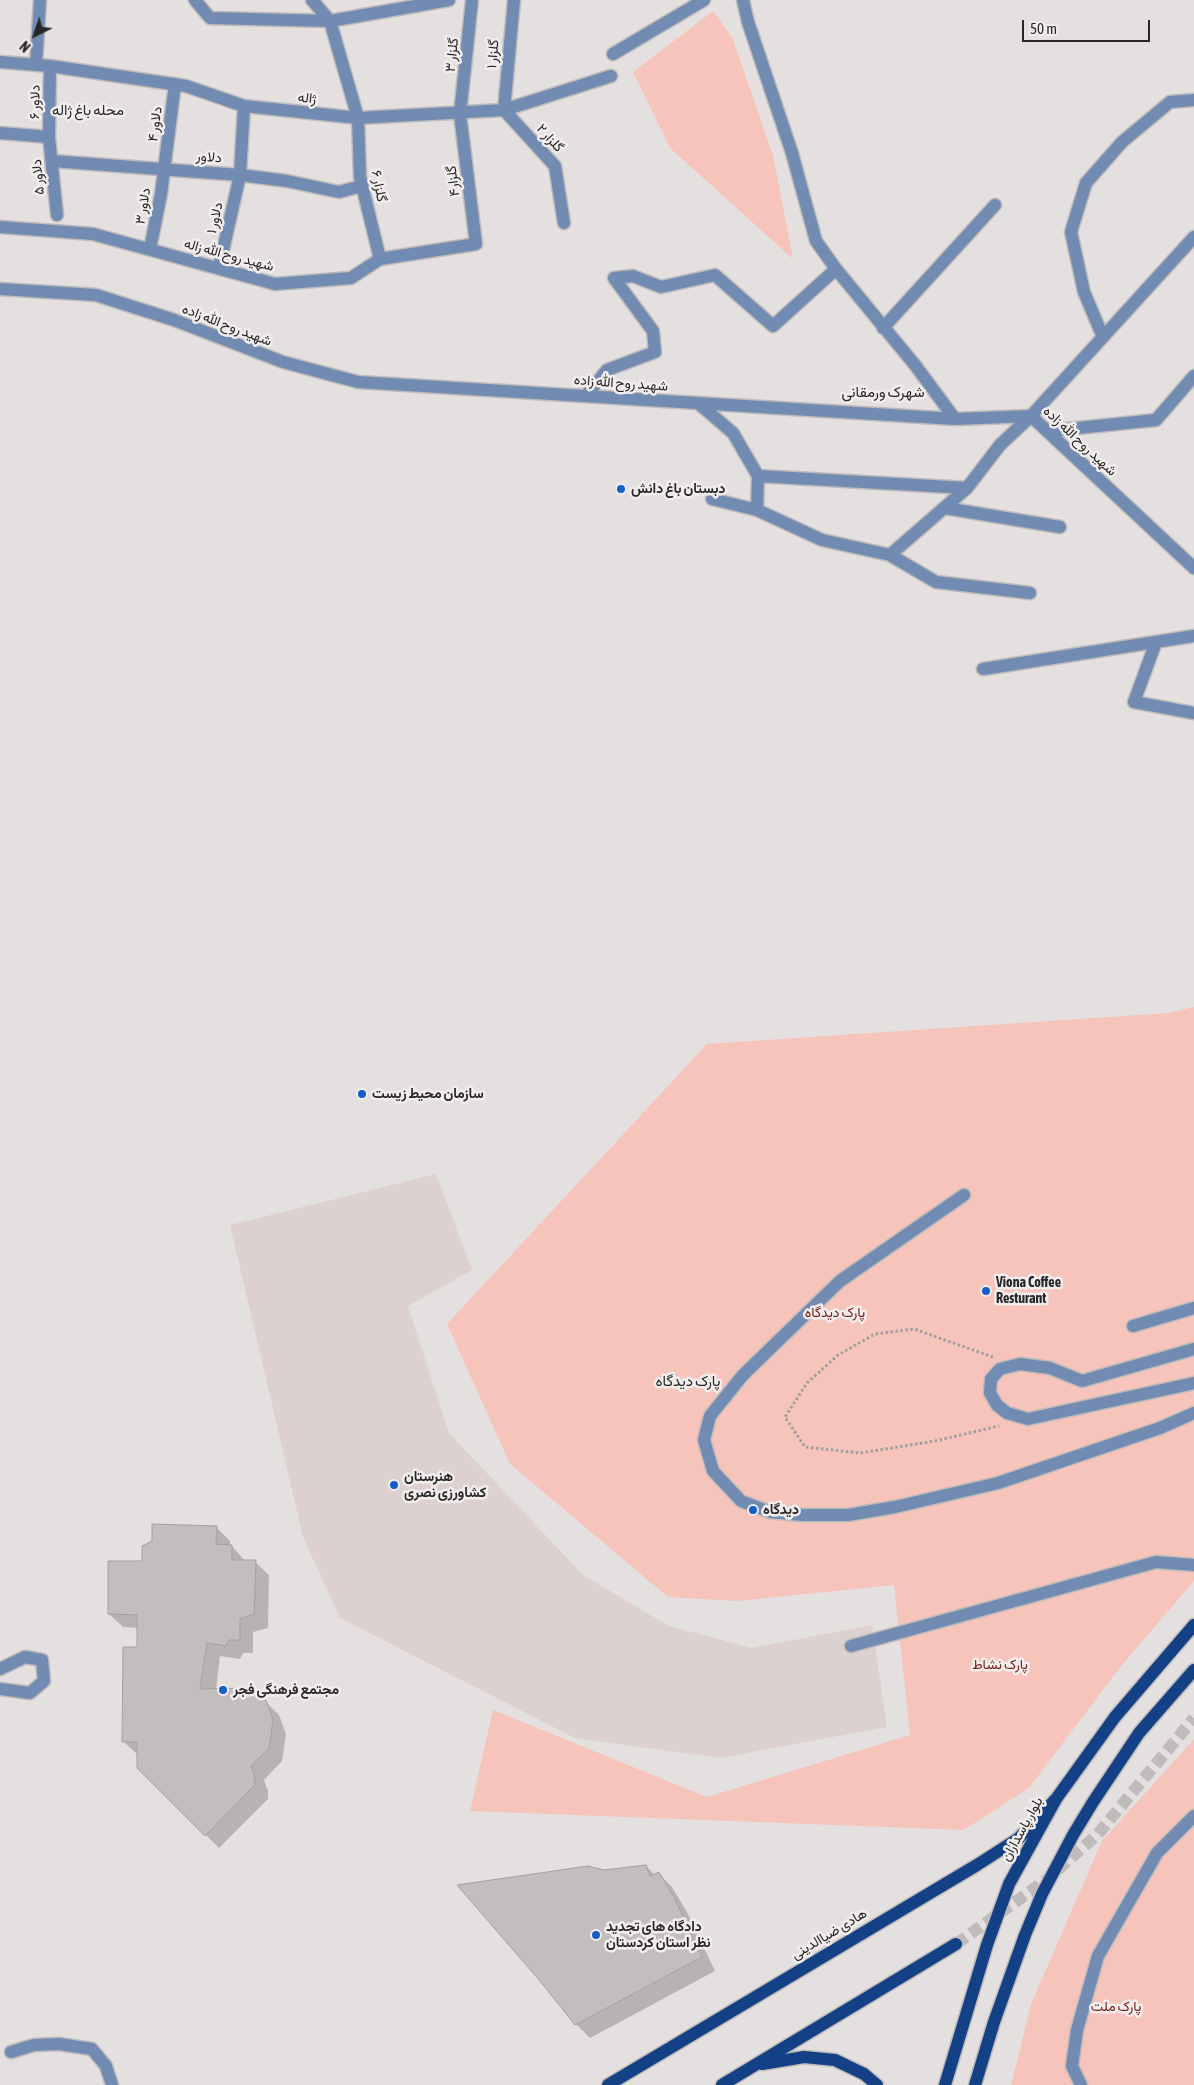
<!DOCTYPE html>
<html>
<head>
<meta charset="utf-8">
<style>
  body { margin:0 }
  #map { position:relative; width:1194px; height:2085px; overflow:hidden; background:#e4e0df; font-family:"Asap Condensed",sans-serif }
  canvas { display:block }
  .north { position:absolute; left:10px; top:10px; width:50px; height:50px; -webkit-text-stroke:4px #f1edec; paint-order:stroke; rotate:221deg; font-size:14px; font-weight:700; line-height:20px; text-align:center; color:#282727 }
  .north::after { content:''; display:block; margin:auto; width:18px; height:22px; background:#282727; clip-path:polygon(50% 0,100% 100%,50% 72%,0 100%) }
  .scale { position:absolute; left:1022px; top:20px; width:128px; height:22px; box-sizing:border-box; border:2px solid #282727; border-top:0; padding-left:6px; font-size:15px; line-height:18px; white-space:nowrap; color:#282727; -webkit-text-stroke:4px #f1edec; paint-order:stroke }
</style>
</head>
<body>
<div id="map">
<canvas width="1194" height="2085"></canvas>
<div class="north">N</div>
<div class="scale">50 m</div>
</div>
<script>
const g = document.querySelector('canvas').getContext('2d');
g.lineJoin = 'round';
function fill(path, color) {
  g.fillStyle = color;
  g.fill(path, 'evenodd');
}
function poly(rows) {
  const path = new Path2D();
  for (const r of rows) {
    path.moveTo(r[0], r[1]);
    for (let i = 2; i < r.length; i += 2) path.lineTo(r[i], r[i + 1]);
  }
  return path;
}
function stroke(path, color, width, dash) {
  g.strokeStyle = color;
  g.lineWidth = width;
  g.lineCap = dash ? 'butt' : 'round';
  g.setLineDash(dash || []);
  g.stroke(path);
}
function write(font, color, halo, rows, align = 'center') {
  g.font = font + ' "Asap Condensed",Vazirmatn,sans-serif';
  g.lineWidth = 5;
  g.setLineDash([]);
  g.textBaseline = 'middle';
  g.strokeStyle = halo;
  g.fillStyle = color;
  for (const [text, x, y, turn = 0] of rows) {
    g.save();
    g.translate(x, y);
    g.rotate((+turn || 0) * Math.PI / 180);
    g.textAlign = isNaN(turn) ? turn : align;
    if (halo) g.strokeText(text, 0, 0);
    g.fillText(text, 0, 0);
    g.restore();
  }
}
const built = poly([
  [436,1174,472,1270,408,1306,449,1433,583,1575,669,1626,752,1648,872,1625,887,1727,720,1758,575,1738,340,1618,303,1537,230,1225]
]);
const green = poly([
  [713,11,732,37,773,155,793,259,670,148,633,72],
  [1194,1007,1194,1581,1121,1666,1029,1788,964,1830,470,1811,493,1710,707,1797,910,1735,894,1585,737,1601,668,1597,510,1464,447,1324,707,1044,1168,1013],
  [1194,1739,1194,2085,1011,2085,1031,2004,1102,1841]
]);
const shadow = poly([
  [216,1527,230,1541,230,1546,232,1546,245,1561,255,1562,269,1575,268,1628,253,1632,253,1653,243,1653,240,1659,220,1656,216,1690,265,1701,279,1715,286,1734,282,1761,264,1780,268,1791,268,1799,219,1848,138,1767,138,1755,123,1741,139,1648,139,1628,123,1627,109,1614,143,1562],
  [646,1866,655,1875,658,1873,672,1887,687,1912,715,1971,590,2038,576,2024,519,1954,604,1871]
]);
const building = poly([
  [152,1524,217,1526,216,1544,232,1545,232,1560,256,1560,254,1614,240,1619,240,1640,229,1640,226,1646,207,1643,200,1689,253,1688,266,1700,273,1720,269,1748,251,1766,255,1777,254,1786,205,1836,137,1768,137,1742,122,1742,123,1647,137,1647,137,1615,108,1614,108,1561,142,1561,142,1546,152,1541,152,1524],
  [646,1865,650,1876,659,1872,674,1897,702,1957,575,2025,540,1981,457,1885,588,1866,604,1870,646,1865]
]);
const majorTunnel = poly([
  [956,1944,1045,1881,1098,1834,1194,1718]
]);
const path = poly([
  [993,1357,914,1329,875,1334,838,1355,807,1383,785,1417,805,1447,860,1453,935,1441,999,1426]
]);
const minor = poly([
  [195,0,210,18,330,21,449,0],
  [312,0,330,21,358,118,360,177,380,259],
  [743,0,748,22,792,153,816,241,836,269,915,365,955,419],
  [613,54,704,0],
  [0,62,50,66,186,86,244,106,358,118,504,110,611,76],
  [36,65,40,0],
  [50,66,49,137,57,215],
  [504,110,555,166,564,223],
  [504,110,514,0],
  [0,133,49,137],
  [52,161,240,175,287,181,339,192,362,186],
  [0,227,93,234,275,284,351,278,380,259,476,244,460,114,472,0],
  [150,249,161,194,175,84],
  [219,268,240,175,244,106],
  [0,289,96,295,174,320,283,362,358,382,955,419,1031,416,1194,568],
  [883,328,995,205],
  [1103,337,1084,292,1071,232,1086,183,1122,142,1170,102,1194,100],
  [586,396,607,370,655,352,653,331,614,278,633,276,661,287,715,275,773,326,836,269],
  [698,403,733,433,758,476,757,510],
  [1048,431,1156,420,1194,376],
  [758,476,967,488],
  [712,499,757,510,822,540,890,555,936,582,1030,593],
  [945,508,1060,527],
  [890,555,967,488,1000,445,1031,416,1194,237],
  [1156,642,1134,702,1194,713],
  [983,669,1194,636],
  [964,1195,840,1281,743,1375,710,1416,704,1440,713,1471,741,1501,770,1512,802,1515,848,1515,895,1507,998,1483,1160,1428,1194,1413],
  [1133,1326,1194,1308],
  [1194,1349,1082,1381,1050,1368,1020,1364,1000,1369,991,1379,990,1393,997,1405,1007,1413,1028,1419,1194,1383],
  [851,1646,1156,1562,1194,1565],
  [0,1669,25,1657,42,1660,44,1681,30,1693,0,1689],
  [11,2052,34,2045,59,2044,92,2049,106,2066,112,2085],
  [1081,2085,1072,2066,1077,2030,1098,1956,1157,1853,1194,1816]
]);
const major = poly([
  [762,2064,804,2057,835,2060,864,2074,877,2085],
  [608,2085,977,1865,1019,1838,1056,1799],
  [722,2085,956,1944],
  [945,2085,987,1945,1009,1884,1056,1799,1115,1717,1194,1625],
  [975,2085,994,2022,1025,1935,1042,1894,1073,1835,1093,1802,1139,1733,1194,1670]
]);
const markers = [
  [621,489,5,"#155fc9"],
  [362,1094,5,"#155fc9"],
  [986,1291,5,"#155fc9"],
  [394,1485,5,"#155fc9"],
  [753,1510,5,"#155fc9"],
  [223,1690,5,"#155fc9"],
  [596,1935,5,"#155fc9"]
];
const streetNames = [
  ["گلزار ۱",493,54,-85],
  ["گلزار ۳",452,55,-84],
  ["ژاله",307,98,6],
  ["دلاور ۶",35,102,-89],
  ["دلاور ۴",155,124,-82],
  ["گلزار ۲",550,138,48],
  ["دلاور",209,157,5],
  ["دلاور ۵",38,177,-95],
  ["گلزار۴",453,181,-97],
  ["گلزار ۶",379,186,79],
  ["دلاور ۳",143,206,-80],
  ["دلاور ۱",215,218,-77],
  ["شهید روح الله زاله",229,255,15],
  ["شهید روح الله زاده",227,325,21],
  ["شهید روح الله زاده",621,383,4],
  ["شهید روح الله زاده",1080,441,43],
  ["بلوار پاسداران",1022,1829,-61],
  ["هادی ضیاالدینی",829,1934,-31]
];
const poiNames = [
  ["دبستان باغ دانش",631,489],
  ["سازمان محیط زیست",372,1094],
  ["Viona Coffee",996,1283],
  ["Resturant",996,1299],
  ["هنرستان",404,1477],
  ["کشاورزی نصری",404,1493],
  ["دیدگاه",763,1510],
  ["مجتمع فرهنگی فجر",233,1690],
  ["دادگاه های تجدید",606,1927],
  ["نظر استان کردستان",606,1943]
];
const parkNames = [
  ["پارک دیدگاه",835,1313],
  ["پارک نشاط",1000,1665],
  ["پارک ملت",1116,2007]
];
const neighbourhoodNames = [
  ["محله باغ ژاله",88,110],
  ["شهرک ورمقانی",883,392],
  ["پارک دیدگاه",688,1381]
];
fill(built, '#ddd1cf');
fill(green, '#f6c4bb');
fill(shadow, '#0003');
fill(building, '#c2bebd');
stroke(building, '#a4a09f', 1);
stroke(majorTunnel, '#bebbba', 12, [12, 6]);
stroke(minor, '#bebbba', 15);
stroke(major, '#bebbba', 15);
stroke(path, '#a19e9e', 3, [2.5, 2.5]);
stroke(minor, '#728bb2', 12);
stroke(major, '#144185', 12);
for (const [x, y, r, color] of markers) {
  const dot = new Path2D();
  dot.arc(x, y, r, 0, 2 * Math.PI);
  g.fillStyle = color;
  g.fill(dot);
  stroke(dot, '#f1edec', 2);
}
write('14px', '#282727', '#f1edec', streetNames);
write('bold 14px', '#282727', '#f1edec', poiNames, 'left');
write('14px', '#74221a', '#f1edec', parkNames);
write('15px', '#282727', '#f1edec', neighbourhoodNames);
</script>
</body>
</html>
